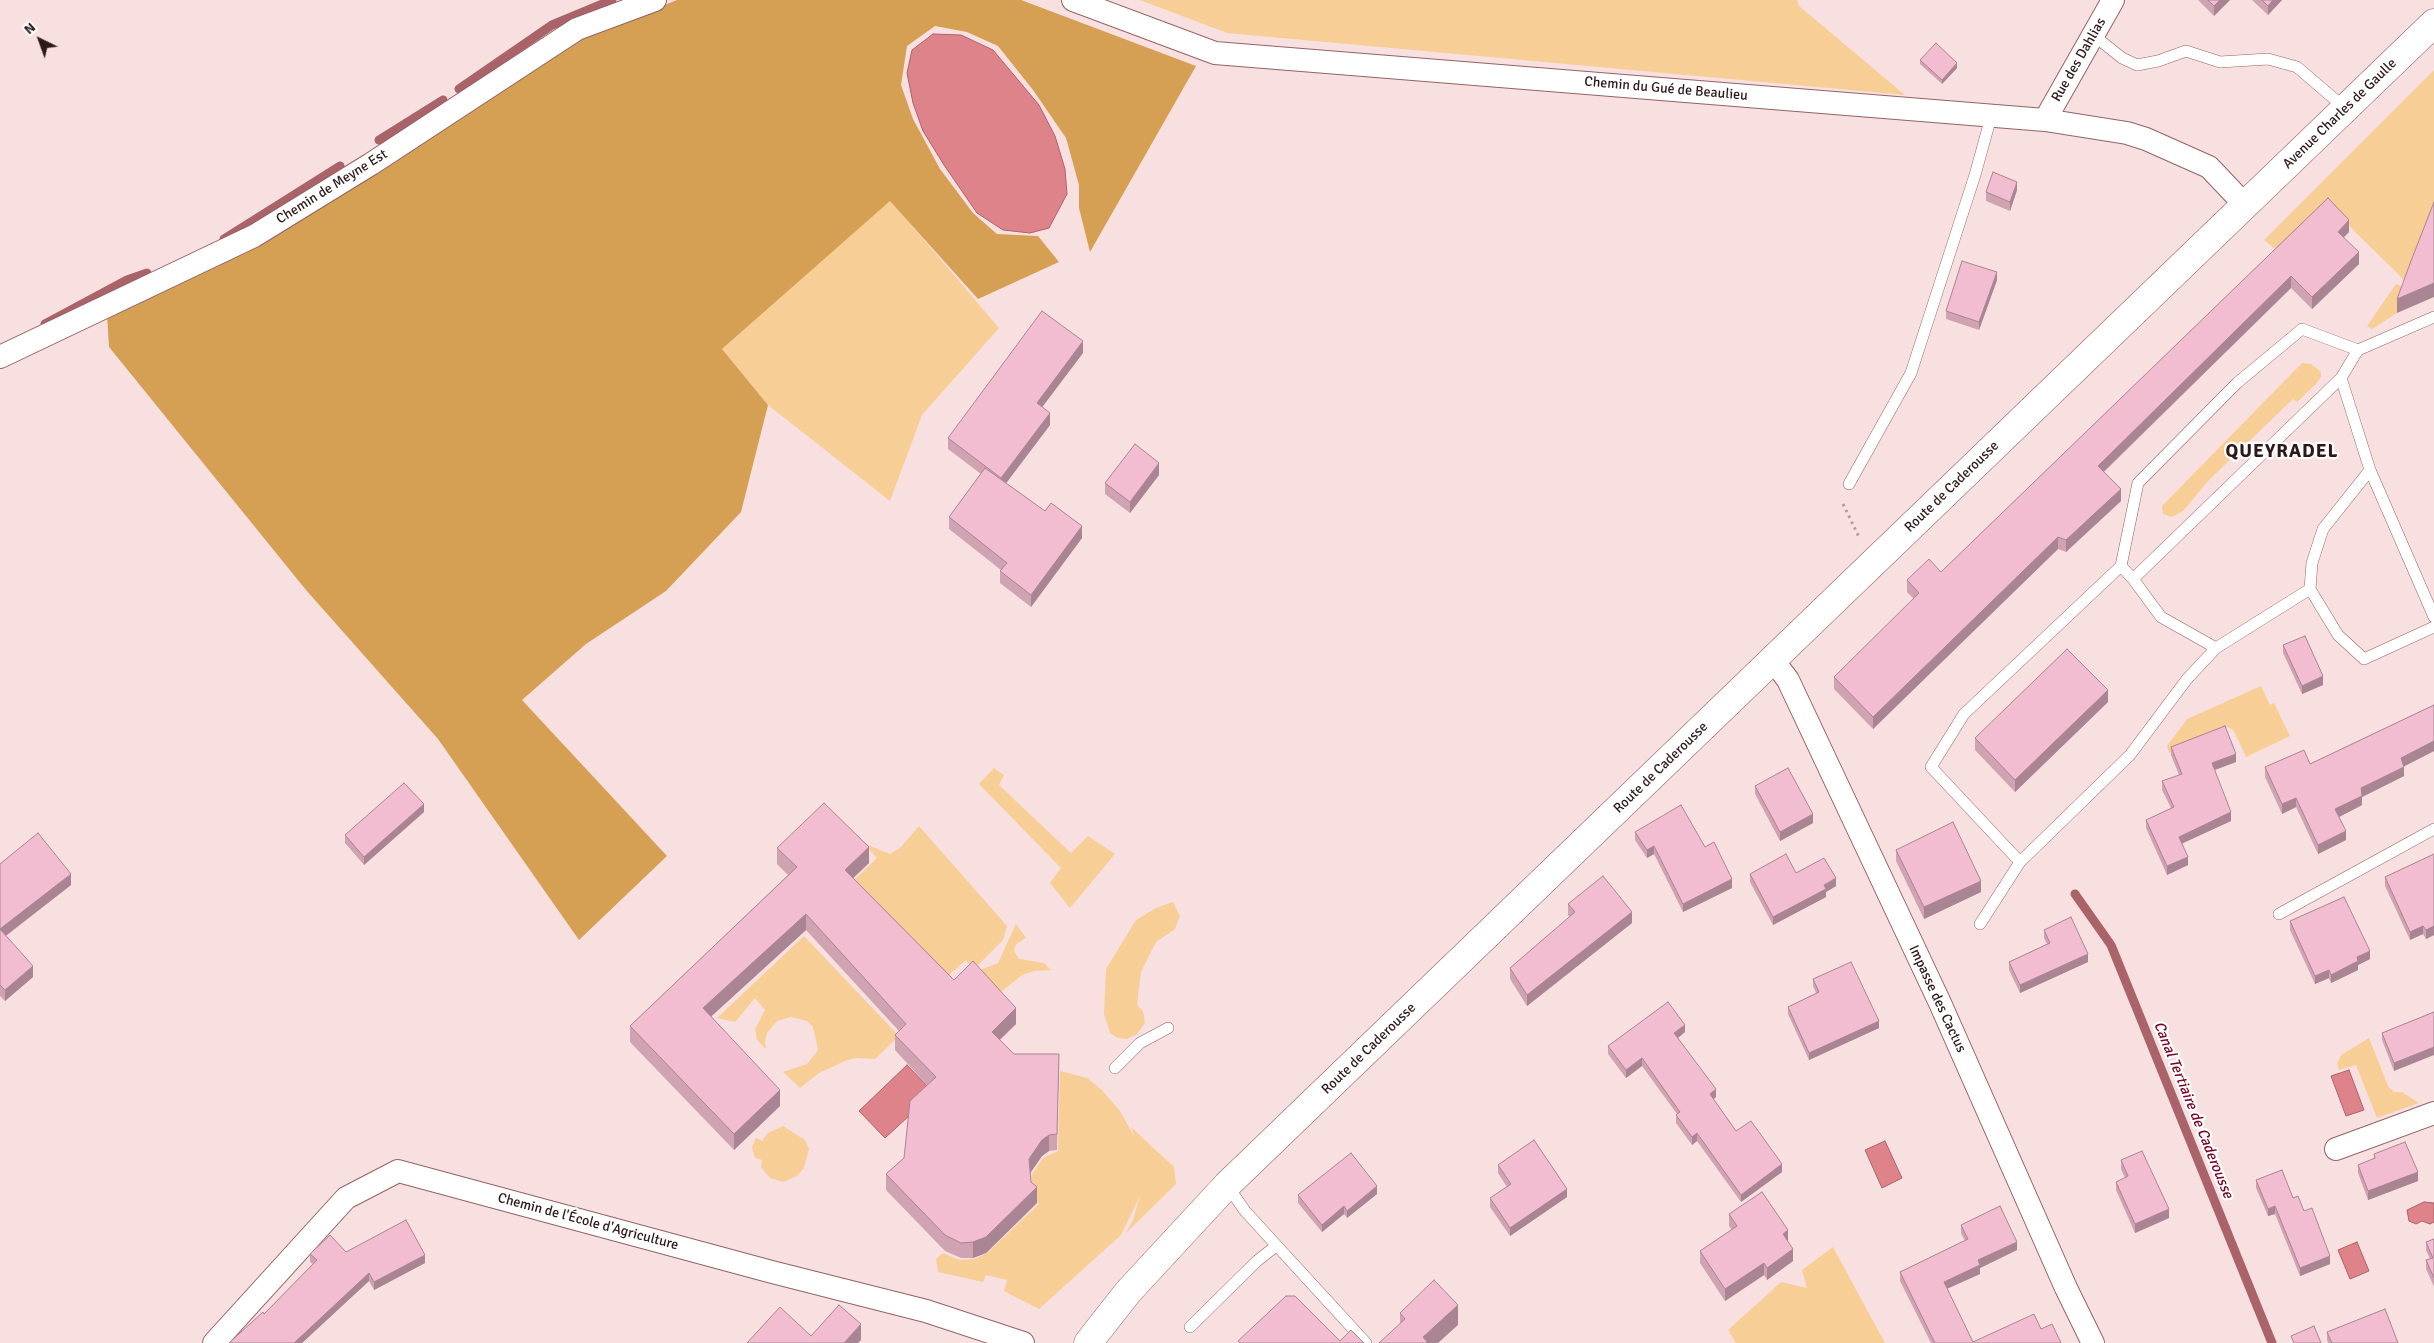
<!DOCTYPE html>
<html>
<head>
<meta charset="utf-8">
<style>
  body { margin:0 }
  #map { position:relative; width:2434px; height:1343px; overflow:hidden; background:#f8e0e1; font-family:Signika,sans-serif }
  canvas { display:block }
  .north { position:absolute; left:15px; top:15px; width:50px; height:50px; -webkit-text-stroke:4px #fff; paint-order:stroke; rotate:318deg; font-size:14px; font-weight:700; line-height:20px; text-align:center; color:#2d181a }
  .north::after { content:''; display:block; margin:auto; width:18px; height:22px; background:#2d181a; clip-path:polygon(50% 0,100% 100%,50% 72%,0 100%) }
</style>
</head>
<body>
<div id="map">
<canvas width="2434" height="1343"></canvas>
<div class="north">N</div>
</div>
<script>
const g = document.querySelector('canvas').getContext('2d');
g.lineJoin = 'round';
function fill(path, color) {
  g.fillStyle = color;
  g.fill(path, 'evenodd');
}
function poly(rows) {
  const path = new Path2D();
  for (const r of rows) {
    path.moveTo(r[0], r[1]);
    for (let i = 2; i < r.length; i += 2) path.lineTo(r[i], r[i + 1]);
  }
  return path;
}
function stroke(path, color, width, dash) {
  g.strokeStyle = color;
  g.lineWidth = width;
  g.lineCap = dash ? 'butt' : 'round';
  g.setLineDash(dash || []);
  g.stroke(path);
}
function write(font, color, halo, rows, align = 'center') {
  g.font = font + ' Signika,sans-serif';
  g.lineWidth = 4.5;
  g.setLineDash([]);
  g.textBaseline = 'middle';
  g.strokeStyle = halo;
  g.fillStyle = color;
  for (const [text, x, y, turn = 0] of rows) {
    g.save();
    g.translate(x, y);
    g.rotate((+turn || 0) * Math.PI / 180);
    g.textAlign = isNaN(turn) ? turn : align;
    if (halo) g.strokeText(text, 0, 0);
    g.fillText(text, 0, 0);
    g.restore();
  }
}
const green = poly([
  [1140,0,1797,0,1799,6,1905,95,1227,33],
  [2434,70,2434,204,2405,281,2328,205,2279,252,2264,240],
  [890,200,999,328,922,415,890,501,768,405,722,349],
  [2396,284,2406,288,2397,313,2372,329,2367,326],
  [2302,363,2311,364,2321,372,2321,377,2316,384,2297,402,2293,399,2209,480,2183,511,2172,517,2163,514,2162,506],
  [2261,686,2270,705,2274,703,2290,736,2246,757,2234,731,2228,727,2169,753,2167,746,2187,719],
  [994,768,1004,775,999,785,1071,853,1088,836,1115,854,1070,908,1050,883,1061,868,979,784],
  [919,826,1007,926,1003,940,973,970,966,960,942,981,849,885,877,858,865,844,890,854,900,848],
  [1173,902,1180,916,1175,929,1156,942,1141,972,1137,1005,1143,1011,1145,1023,1137,1034,1127,1039,1118,1038,1110,1033,1104,1014,1106,969,1136,920,1156,908],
  [1016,924,1026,938,1016,944,1014,951,1019,959,1044,963,1051,970,1034,971,1022,975,1001,992,980,970,998,963],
  [804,936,899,1036,875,1059,855,1058,845,1061,819,1073,800,1088,783,1072,807,1064,818,1050,813,1027,807,1021,791,1017,777,1021,767,1033,765,1042,766,1049,757,1040,755,1029,765,1010,755,998,735,1022,717,1018],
  [2369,1038,2388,1086,2394,1092,2402,1092,2419,1103,2377,1118,2356,1065,2339,1070,2337,1064,2341,1055],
  [1060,1071,1087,1078,1102,1090,1120,1111,1135,1138,1131,1127,1174,1167,1176,1184,1125,1234,1133,1220,1140,1196,1121,1235,1039,1309,1004,1291,1007,1280,986,1275,983,1282,938,1272,936,1259,943,1253,959,1260,975,1259,987,1253,1039,1204,1033,1196,1031,1176,1043,1158,1058,1151],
  [783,1126,805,1140,809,1149,804,1168,797,1176,784,1182,770,1178,761,1167,762,1160,755,1158,752,1147,756,1138,762,1141,768,1133],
  [1833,1247,1885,1343,1736,1343,1728,1330,1781,1282,1807,1288,1802,1270]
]);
const forest = poly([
  [677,0,1021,0,1196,66,1090,252,1079,208,1079,185,1066,138,1033,90,998,46,967,32,935,26,907,46,901,85,913,119,940,169,973,213,997,234,1038,236,1059,262,978,299,890,201,722,349,768,405,741,512,666,591,586,644,522,700,667,856,579,940,438,739,306,590,109,347,107,314,574,41]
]);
const water = poly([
  [933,34,961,35,993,50,1039,105,1055,136,1065,169,1067,194,1049,228,1030,233,1003,230,977,213,944,165,923,131,913,103,907,73,912,50,933,34],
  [907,1065,934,1093,885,1138,859,1111,907,1065],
  [2349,1070,2364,1110,2346,1116,2331,1076,2349,1070],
  [1885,1141,1902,1178,1882,1188,1865,1150,1885,1141],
  [2424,1202,2434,1203,2434,1222,2430,1224,2422,1221,2416,1224,2409,1221,2407,1210,2424,1202],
  [2357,1242,2369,1271,2350,1279,2338,1250,2357,1242]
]);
const stream = poly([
  [459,89,552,25,612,0],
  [379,140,443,100],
  [224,239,340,166],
  [45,324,127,280,147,273],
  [2075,894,2111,945,2272,1343]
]);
const path = poly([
  [1843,504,1860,539]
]);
const service = poly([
  [2092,34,2122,58,2137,65,2158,61,2186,51,2220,62,2268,59,2297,67,2346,109],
  [2341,378,2370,470,2323,529,2312,563,2310,589,2338,635,2364,659,2434,627],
  [2370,470,2434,617],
  [1849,484,1911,373,1975,175,1991,117],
  [2121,566,2133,579,2161,617,2216,648],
  [2133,579,2341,378,2358,350,2434,317],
  [2310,589,2216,648,2187,679,2130,755,2020,862,1931,767,1964,714,2121,566,2138,483,2237,383,2302,329,2358,350],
  [2279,914,2434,829],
  [1980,924,2020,862],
  [1115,1068,1140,1043,1168,1028],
  [1227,1185,1245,1211,1366,1343],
  [1190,1327,1257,1261,1276,1246]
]);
const minor = poly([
  [1073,0,1215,53,2045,120,2127,133,2146,139,2209,167,2245,205],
  [2045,120,2113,0],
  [0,357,254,236,371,164,577,29,655,0],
  [1773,660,1788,680,1940,1003,2066,1288,2093,1343],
  [2336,1149,2434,1113],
  [214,1343,346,1198,398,1171,772,1272,926,1311,1023,1343]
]);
const secondary = poly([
  [1088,1343,1128,1292,1227,1185,2434,23]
]);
const wall = poly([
  [2198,0,2230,0,2214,16],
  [2252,0,2282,0,2268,15],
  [1920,60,1957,68,1942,84,1920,64],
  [2017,190,2010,211,1986,201,1986,192],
  [2328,198,2349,232,2344,237,2359,264,2312,309,2291,288,2104,472,2121,501,2066,552,2058,549,1873,729,1834,689,1834,677,1914,599,1907,592,1907,580,1941,572],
  [1997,280,1979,330,1946,319,1946,311],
  [1083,353,1042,407,1050,425,1006,483,1082,538,1031,607,1000,583,1000,571,1001,570,949,529,949,517,981,474,948,449,948,438],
  [1159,475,1130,513,1105,494,1105,483],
  [2283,645,2323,685,2302,694,2283,653],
  [2108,702,2015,792,1975,750,1975,738],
  [2434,705,2434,751,2404,766,2404,776,2362,797,2362,805,2339,817,2346,840,2318,854,2296,807,2282,814,2265,777,2265,767,2310,764],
  [2171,747,2236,762,2214,770,2231,821,2182,843,2188,865,2167,875,2146,828,2146,820,2171,808,2162,790,2162,781,2179,775,2171,755],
  [1755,786,1813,823,1780,841,1755,794],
  [424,812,364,865,345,843,345,835],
  [1635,832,1705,847,1732,888,1683,912,1654,854,1647,858,1635,840],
  [777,848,869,863,853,878,954,980,1016,1024,1000,1040,1014,1054,1059,1054,1057,1150,1049,1151,1042,1156,1030,1173,1031,1182,1037,1203,986,1253,973,1258,961,1258,945,1251,886,1190,886,1174,904,1158,927,1085,895,1050,895,1035,899,1031,806,930,711,1016,780,1106,734,1150,630,1042,630,1026,788,875,777,864],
  [1896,850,1981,892,1924,919,1896,861],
  [2434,854,2434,935,2426,939,2423,934,2410,940,2385,886,2385,877],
  [0,864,71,885,6,936,33,977,5,1001,0,996],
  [1796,873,1836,886,1826,892,1826,897,1773,925,1750,882,1750,874],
  [1568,904,1632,923,1527,1006,1510,979,1510,968,1570,917,1568,915],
  [2290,921,2370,959,2358,965,2358,970,2331,983,2329,978,2315,984,2290,930],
  [2044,930,2088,962,2020,993,2009,970,2009,962,2047,944,2044,938],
  [1813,979,1879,1028,1809,1060,1788,1014,1788,1007,1816,993,1813,986],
  [2434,1012,2394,1071,2382,1040,2382,1033],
  [1685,1032,1678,1038,1716,1097,1713,1099,1736,1131,1782,1172,1741,1202,1697,1141,1692,1145,1676,1123,1676,1115,1677,1114,1642,1066,1626,1078,1608,1054,1608,1046],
  [2374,1154,2418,1181,2368,1200,2358,1173,2358,1165,2374,1159],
  [2121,1160,2169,1218,2135,1233,2116,1190,2116,1182,2125,1178,2121,1169],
  [1498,1165,1567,1197,1510,1236,1490,1207,1490,1198,1507,1187,1498,1173],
  [2256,1180,2293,1198,2330,1264,2300,1276,2275,1214,2268,1216,2256,1188],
  [1377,1194,1347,1218,1344,1214,1322,1232,1298,1203,1298,1195],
  [1729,1214,1788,1242,1793,1261,1767,1280,1764,1275,1725,1301,1700,1263,1700,1251,1732,1230,1729,1226],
  [1961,1225,2017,1250,1980,1268,1980,1274,1947,1289,1973,1342,2041,1329,2061,1343,1931,1343,1900,1281,1900,1272,1965,1241,1961,1233],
  [2434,1239,2434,1287,2426,1269,2426,1260,2430,1259,2426,1250,2426,1242],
  [346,1252,425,1263,374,1290,369,1281,302,1343,229,1343,264,1314,313,1264,310,1262,310,1254],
  [1400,1313,1458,1325,1400,1324],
  [2327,1332,2398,1343,2328,1343,2327,1340]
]);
const shadedWall = poly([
  [2220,0,2230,0,2214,16,2214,6],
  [2273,0,2282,0,2268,15,2268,6],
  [1957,63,1957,68,1942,84,1942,80],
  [2017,182,2017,190,2010,211,2010,202],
  [2349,220,2349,232,2338,243,2338,232],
  [2359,252,2359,264,2312,309,2312,297],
  [1997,272,1997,280,1979,330,1979,322],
  [2291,276,2291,288,2098,477,2098,466],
  [2434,283,2434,297,2397,313,2397,299],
  [1083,341,1083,353,1037,414,1037,403],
  [1050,413,1050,425,1001,490,1001,478],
  [1159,463,1159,475,1130,513,1130,502],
  [2121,489,2121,501,2066,552,2066,540],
  [1082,526,1082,538,1031,607,1031,595],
  [2058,537,2058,549,1873,729,1873,717],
  [2323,676,2323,685,2302,694,2302,686],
  [2108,690,2108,702,2015,792,2015,780],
  [2434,741,2434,751,2401,768,2401,758],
  [2236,754,2236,762,2212,771,2212,763],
  [2404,767,2404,776,2362,797,2362,805,2335,819,2335,809,2361,788],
  [2296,798,2296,807,2282,814,2282,804],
  [424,804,424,812,364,865,364,857],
  [2231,812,2231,821,2179,845,2179,837],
  [1813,814,1813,823,1780,841,1780,832],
  [2346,831,2346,840,2318,854,2318,845],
  [1654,846,1654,854,1647,858,1647,850],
  [869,847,869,863,845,886,845,870],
  [2188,857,2188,865,2167,875,2167,866],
  [71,874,71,885,0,940,0,929],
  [1836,878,1836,886,1826,892,1826,897,1773,925,1773,917],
  [1732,879,1732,888,1683,912,1683,904],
  [1981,881,1981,892,1924,919,1924,907],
  [1632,912,1632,923,1527,1006,1527,995],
  [806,914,806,930,703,1024,703,1008],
  [2423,926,2423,934,2410,940,2410,932],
  [2434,926,2434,935,2426,939,2426,930],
  [2370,951,2370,959,2358,965,2358,970,2331,983,2331,975,2357,957],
  [2088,954,2088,962,2020,993,2020,985],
  [33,966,33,977,5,1001,5,990],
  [2329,970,2329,978,2315,984,2315,976],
  [1016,1008,1016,1024,992,1047,992,1032],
  [1879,1021,1879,1028,1809,1060,1809,1053],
  [1685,1025,1685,1032,1674,1041,1674,1033],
  [2434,1047,2434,1055,2394,1071,2394,1063],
  [1642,1058,1642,1066,1626,1078,1626,1070],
  [1716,1089,1716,1097,1710,1102,1710,1094],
  [780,1090,780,1106,734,1150,734,1134],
  [1697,1133,1697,1141,1692,1145,1692,1137],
  [1049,1135,1049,1151,1042,1156,1029,1175,1029,1159,1042,1140],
  [1782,1164,1782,1172,1741,1202,1741,1195],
  [2418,1172,2418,1181,2368,1200,2368,1191],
  [1377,1186,1377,1194,1347,1218,1347,1211],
  [1037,1187,1037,1203,986,1253,973,1258,973,1242],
  [1567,1189,1567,1197,1510,1236,1510,1228],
  [1344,1206,1344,1214,1322,1232,1322,1225],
  [2275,1206,2275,1214,2268,1216,2268,1209],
  [2169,1209,2169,1218,2135,1233,2135,1224],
  [1788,1230,1788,1243,1783,1234],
  [2017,1242,2017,1250,1980,1268,1980,1274,1944,1290,1944,1282,1978,1260],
  [1793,1249,1793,1261,1767,1280,1767,1268],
  [425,1255,425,1263,374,1290,374,1282],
  [2330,1256,2330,1264,2300,1276,2300,1268],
  [1764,1263,1764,1275,1725,1301,1725,1289],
  [369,1273,369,1281,302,1343,294,1343],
  [1458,1305,1458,1325,1438,1343,1423,1343,1423,1337],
  [861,1324,861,1340,858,1343,844,1343]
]);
const building = poly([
  [2208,0,2220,0,2214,6,2208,0],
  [2262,0,2273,0,2268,6,2262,0],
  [1936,43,1957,63,1942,80,1920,60,1936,43],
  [1993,172,2017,182,2010,202,1986,192,1993,172],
  [2328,198,2349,220,2338,232,2359,252,2312,297,2291,276,2098,466,2121,489,2066,540,2058,537,1873,717,1834,677,1919,593,1907,580,1929,559,1941,572,2328,198],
  [2434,202,2434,283,2397,299,2411,261,2434,202],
  [1962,261,1997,272,1979,322,1946,311,1962,261],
  [1042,311,1083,341,1037,403,1050,413,1001,478,948,438,1042,311],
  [1135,444,1159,463,1130,502,1105,483,1135,444],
  [985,468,1045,511,1051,503,1082,526,1031,595,1000,571,1007,563,949,517,985,468],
  [2305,636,2323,676,2302,686,2283,645,2305,636],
  [2067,649,2108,690,2015,780,1975,738,2067,649],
  [2434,705,2434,741,2401,758,2404,767,2361,788,2362,796,2335,809,2346,831,2318,845,2296,798,2282,804,2265,767,2304,750,2310,764,2434,705],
  [2225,726,2236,754,2212,763,2231,812,2179,837,2188,857,2167,866,2146,820,2174,807,2162,781,2182,774,2171,747,2225,726],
  [1788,768,1813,814,1780,832,1755,786,1788,768],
  [404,783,424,804,364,857,345,835,404,783],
  [824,803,869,847,845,870,954,980,973,961,1016,1008,992,1032,1014,1054,1059,1054,1057,1134,1049,1135,1042,1140,1029,1159,1031,1182,1037,1187,986,1237,973,1242,961,1243,945,1235,886,1174,904,1158,910,1101,936,1077,895,1035,906,1024,806,914,703,1008,780,1090,734,1134,630,1026,797,867,777,848,824,803],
  [1681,805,1705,847,1714,842,1732,879,1683,904,1654,846,1647,850,1635,832,1681,805],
  [1953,822,1981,881,1924,907,1896,850,1953,822],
  [38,833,71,874,0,929,33,966,5,990,0,985,0,864,38,833],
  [1786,854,1796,873,1824,858,1836,878,1824,885,1826,889,1773,917,1750,874,1786,854],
  [2434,854,2434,926,2426,930,2423,926,2410,932,2385,877,2434,854],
  [1603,876,1632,912,1527,995,1510,968,1575,912,1568,904,1603,876],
  [2344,897,2370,951,2357,957,2358,961,2331,975,2329,970,2315,976,2290,921,2344,897],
  [2071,917,2088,954,2020,985,2009,962,2050,943,2044,930,2071,917],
  [1851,962,1879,1021,1809,1053,1788,1007,1819,992,1813,979,1851,962],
  [1668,1002,1685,1025,1674,1033,1716,1089,1710,1094,1736,1131,1751,1121,1782,1164,1741,1195,1697,1133,1692,1137,1676,1115,1680,1112,1642,1058,1626,1070,1608,1046,1668,1002],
  [2434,1012,2434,1047,2394,1063,2382,1033,2434,1012],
  [1534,1140,1567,1189,1510,1228,1490,1198,1511,1184,1498,1165,1534,1140],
  [2405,1142,2418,1172,2368,1191,2358,1165,2375,1158,2374,1154,2405,1142],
  [2142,1151,2169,1209,2135,1224,2116,1182,2128,1176,2121,1160,2142,1151],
  [1351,1153,1377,1186,1347,1211,1344,1206,1322,1225,1298,1195,1351,1153],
  [2282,1170,2293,1198,2298,1196,2304,1211,2312,1208,2330,1256,2300,1268,2275,1206,2268,1209,2256,1180,2282,1170],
  [1762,1192,1788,1230,1783,1234,1793,1249,1767,1268,1764,1263,1725,1289,1700,1251,1737,1226,1729,1214,1762,1192],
  [2000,1206,2017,1242,1978,1260,1980,1265,1944,1282,1973,1342,2034,1314,2041,1329,2052,1324,2061,1343,1935,1343,1900,1272,1968,1239,1961,1225,2000,1206],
  [406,1220,425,1255,374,1282,369,1273,294,1343,229,1343,263,1312,264,1314,317,1260,310,1254,330,1235,346,1252,406,1220],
  [2434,1239,2434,1278,2426,1260,2433,1258,2426,1242,2434,1239],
  [1434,1280,1458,1305,1423,1337,1428,1343,1379,1343,1405,1319,1400,1313,1434,1280],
  [1286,1296,1295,1296,1340,1341,1351,1330,1364,1343,1240,1343,1238,1341,1286,1296],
  [839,1305,861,1324,844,1343,747,1343,780,1307,811,1336,839,1305],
  [2385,1309,2398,1343,2332,1343,2327,1332,2385,1309],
  [2314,1326,2321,1343,2294,1343,2291,1336,2314,1326]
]);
const streetNames = [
  ["Rue des Dahlias",2079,60,-60],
  ["Chemin du Gué de Beaulieu",1666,89,5],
  ["Avenue Charles de Gaulle",2340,114,-44],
  ["Chemin de Meyne Est",332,187,-32],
  ["Route de Caderousse",1952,487,-44],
  ["Route de Caderousse",1661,768,-44],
  ["Impasse des Cactus",1937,999,65],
  ["Route de Caderousse",1369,1049,-44],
  ["Chemin de l'École d'Agriculture",588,1222,15]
];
const waterNames = [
  ["Canal Tertiaire de Caderousse",2193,1110,68]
];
const districtNames = [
  ["QUEYRADEL",2282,452]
];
fill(green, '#f7ce95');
fill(forest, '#d5a053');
fill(water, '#df838b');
stroke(water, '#aa6369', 1);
stroke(stream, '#aa6369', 9);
stroke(service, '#946265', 12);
stroke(minor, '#946265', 24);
stroke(secondary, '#946265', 29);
stroke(path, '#b49d9e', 3, [2.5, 4]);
stroke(service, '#fff', 11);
stroke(minor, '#fff', 22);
stroke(secondary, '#fff', 28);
fill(wall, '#d0a3b3');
fill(shadedWall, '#a98492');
fill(building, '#f2bdd0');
stroke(building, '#a98492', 1);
write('14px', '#2d181a', '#fff', streetNames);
write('italic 15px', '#780426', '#fff', waterNames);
g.letterSpacing = '1px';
write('bold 19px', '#2d181a', '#fff', districtNames);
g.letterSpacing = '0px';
</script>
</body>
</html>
